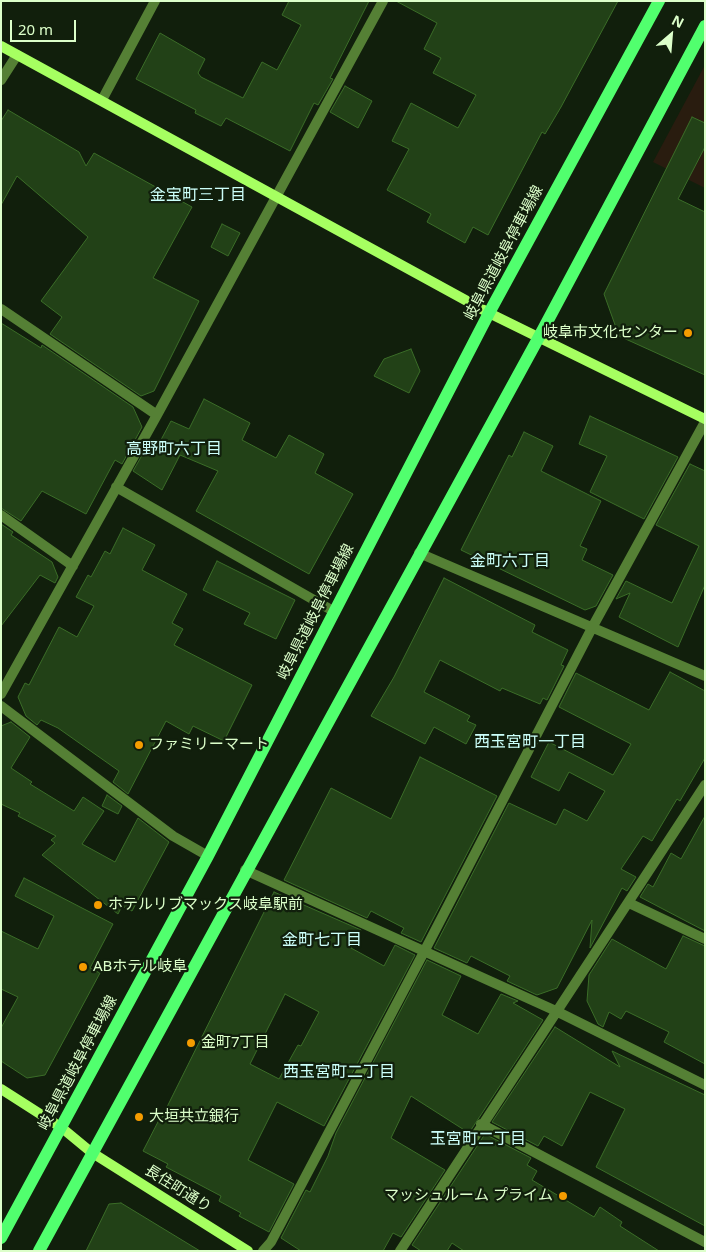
<!DOCTYPE html>
<html>
<head>
<meta charset="utf-8">
<style>
  body { margin:0 }
  #map { position:relative; width:706px; height:1252px; overflow:hidden; background:#111f0c; font-family:"Noto Sans",sans-serif }
  canvas { display:block }
  .frame { position:absolute; inset:0; border:2px solid #dcffca; pointer-events:none }
  .north { position:absolute; left:646px; top:10px; width:50px; height:50px; -webkit-text-stroke:4px #111f0c; paint-order:stroke; rotate:27deg; font-size:14px; font-weight:700; line-height:20px; text-align:center; color:#dcffca }
  .north::after { content:''; display:block; margin:auto; width:18px; height:22px; background:#dcffca; clip-path:polygon(50% 0,100% 100%,50% 72%,0 100%) }
  .scale { position:absolute; left:10px; top:20px; width:66px; height:22px; box-sizing:border-box; border:2px solid #dcffca; border-top:0; padding-left:6px; font-size:15px; line-height:18px; white-space:nowrap; color:#dcffca; -webkit-text-stroke:4px #111f0c; paint-order:stroke }
</style>
</head>
<body>
<div id="map">
<canvas width="706" height="1252"></canvas>
<div class="frame"></div>
<div class="north">N</div>
<div class="scale">20 m</div>
</div>
<script>
const g = document.querySelector('canvas').getContext('2d');
g.lineJoin = 'round';
function fill(path, color) {
  g.fillStyle = color;
  g.fill(path, 'evenodd');
}
function poly(rows) {
  const path = new Path2D();
  for (const r of rows) {
    path.moveTo(r[0], r[1]);
    for (let i = 2; i < r.length; i += 2) path.lineTo(r[i], r[i + 1]);
  }
  return path;
}
function stroke(path, color, width, dash) {
  g.strokeStyle = color;
  g.lineWidth = width;
  g.lineCap = dash ? 'butt' : 'round';
  g.setLineDash(dash || []);
  g.stroke(path);
}
function write(font, color, halo, rows, align = 'center') {
  g.font = font + ' "Noto Sans","Noto Sans JP",sans-serif';
  g.lineWidth = 4.5;
  g.setLineDash([]);
  g.textBaseline = 'middle';
  g.strokeStyle = halo;
  g.fillStyle = color;
  for (const [text, x, y, turn = 0] of rows) {
    g.save();
    g.translate(x, y);
    g.rotate((+turn || 0) * Math.PI / 180);
    g.textAlign = isNaN(turn) ? turn : align;
    if (halo) g.strokeText(text, 0, 0);
    g.fillText(text, 0, 0);
    g.restore();
  }
}
const green = poly([
  [705,65,705,188,653,162]
]);
const building = poly([
  [289,1,369,1,330,78,333,79,318,105,314,103,290,151,226,118,221,126,195,113,196,110,136,79,160,33,205,59,198,73,201,77,243,98,262,62,277,70,301,25,282,15,289,1],
  [396,1,618,1,561,107,545,134,542,132,488,235,473,227,465,243,427,222,431,214,387,190,409,149,392,141,411,103,458,128,476,95,433,73,441,58,424,49,437,23,396,1],
  [345,86,372,101,358,128,330,112,345,86],
  [8,110,79,152,86,166,94,153,192,207,153,278,199,301,154,391,141,396,50,334,62,317,41,301,88,237,17,176,1,205,1,121,8,110],
  [692,117,705,123,705,147,678,199,705,212,705,375,619,336,604,294,692,117],
  [222,224,240,233,228,256,211,247,222,224],
  [1,323,41,348,42,345,133,407,142,427,122,464,115,460,86,514,42,491,21,521,1,508,1,323],
  [411,349,420,371,409,393,374,376,384,359,411,349],
  [204,399,250,423,242,440,276,458,289,435,324,454,315,473,353,494,309,574,196,511,218,471,180,455,162,490,133,471,149,443,154,453,171,421,189,429,204,399],
  [590,416,678,457,644,519,590,492,607,456,579,444,590,416],
  [524,432,553,446,541,471,601,501,580,546,587,549,582,560,613,575,596,606,585,610,461,550,509,455,512,457,524,432],
  [690,464,705,471,705,585,678,647,619,617,630,593,616,599,626,581,672,603,699,546,656,525,690,464],
  [1,524,13,532,11,535,52,562,58,577,55,583,40,575,1,626,1,524],
  [123,528,155,545,142,570,187,594,172,623,183,629,174,645,252,685,224,741,193,726,189,734,166,721,128,794,113,782,119,771,58,728,41,720,37,725,26,716,18,697,25,683,29,685,59,627,77,637,94,606,76,597,88,575,91,577,105,551,110,554,123,528],
  [217,561,295,600,276,639,244,624,250,613,203,590,217,561],
  [444,578,535,625,532,632,568,650,561,665,564,666,547,700,543,698,540,704,502,688,500,691,440,660,424,692,470,716,467,721,476,725,466,744,434,727,425,744,371,716,394,677,444,578],
  [670,672,705,691,705,758,680,801,677,799,652,841,643,836,621,869,636,877,627,891,622,888,590,948,592,920,557,988,537,995,507,981,510,976,471,956,467,963,434,948,509,803,556,825,564,809,587,821,605,791,569,772,559,791,531,777,549,742,613,775,631,744,559,707,576,673,649,710,670,672],
  [11,722,30,737,11,768,32,782,30,784,74,811,83,797,104,811,82,844,115,862,138,818,169,842,132,911,122,906,118,914,42,855,55,843,51,840,56,836,18,816,20,813,1,804,1,726,11,722],
  [420,757,497,796,421,942,401,933,404,928,371,911,367,918,284,880,331,788,391,819,420,757],
  [107,795,122,806,118,814,102,806,107,795],
  [705,816,705,931,640,897,648,884,653,887,671,853,681,859,705,816],
  [24,878,113,924,90,968,100,973,71,1027,45,1075,27,1078,1,1061,1,1028,18,997,1,989,1,931,38,949,54,916,15,896,24,878],
  [274,892,361,930,351,948,384,966,395,945,415,955,324,1126,277,1102,248,1160,294,1184,269,1232,239,1216,241,1213,219,1201,221,1196,166,1167,168,1164,143,1151,160,1118,161,1119,274,892],
  [285,994,319,1012,301,1046,298,1045,279,1079,250,1064,285,994],
  [683,936,705,946,705,1064,664,1042,669,1032,626,1011,621,1019,609,1012,603,1027,598,1024,587,1001,589,975,612,939,666,969,683,936],
  [427,960,461,976,442,1015,478,1034,501,994,518,1001,513,1003,543,1020,469,1133,411,1096,391,1138,445,1170,401,1237,393,1233,383,1251,301,1251,281,1238,306,1190,310,1192,328,1156,336,1133,427,960],
  [555,1027,620,1067,612,1051,705,1095,705,1226,596,1167,625,1109,590,1092,562,1146,544,1136,538,1146,492,1122,555,1027],
  [485,1134,531,1158,527,1165,537,1171,532,1180,594,1217,600,1207,622,1222,620,1226,659,1251,464,1251,452,1243,447,1251,421,1251,412,1245,485,1134],
  [121,1203,200,1251,86,1251,109,1204,121,1203]
]);
const street = poly([
  [1,80,17,55],
  [102,100,155,1],
  [1,309,157,415],
  [116,487,335,612],
  [1,515,73,566],
  [419,553,705,676],
  [1,694,157,415,383,1],
  [1,706,173,836,208,856],
  [245,870,556,1011,705,1085],
  [629,903,705,939],
  [481,1124,705,1242],
  [263,1251,271,1242,425,950,593,626,705,422],
  [400,1251,705,785]
]);
const secondary = poly([
  [1,46,489,313,705,419],
  [1,1089,62,1128,91,1152,248,1251]
]);
const primary = poly([
  [1,1238,208,856,489,313,659,1],
  [39,1251,539,337,705,26]
]);
const markers = [
  [688,333,5,"#f59c00"],
  [139,745,5,"#f59c00"],
  [98,905,5,"#f59c00"],
  [83,967,5,"#f59c00"],
  [191,1043,5,"#f59c00"],
  [139,1117,5,"#f59c00"],
  [563,1196,5,"#f59c00"]
];
const streetNames = [
  ["岐阜県道岐阜停車場線",504,253,-62],
  ["岐阜県道岐阜停車場線",316,612,-63],
  ["岐阜県道岐阜停車場線",78,1063,-62],
  ["長住町通り",178,1189,32]
];
const poiNames = [
  ["岐阜市文化センター",678,333,"right"],
  ["ファミリーマート",149,745],
  ["ホテルリブマックス岐阜駅前",108,905],
  ["ABホテル岐阜",93,967],
  ["金町7丁目",201,1043],
  ["大垣共立銀行",149,1117],
  ["マッシュルーム プライム",553,1196,"right"]
];
const neighbourhoodNames = [
  ["金宝町三丁目",198,195],
  ["高野町六丁目",174,449],
  ["金町六丁目",510,561],
  ["西玉宮町一丁目",530,742],
  ["金町七丁目",322,940],
  ["西玉宮町二丁目",339,1072],
  ["玉宮町二丁目",478,1139]
];
fill(green, '#291c0f');
fill(building, '#224117');
stroke(building, '#3b6d28', 1);
stroke(street, '#558035', 10);
stroke(secondary, '#a6ff61', 10);
stroke(primary, '#51ff6e', 12);
for (const [x, y, r, color] of markers) {
  const dot = new Path2D();
  dot.arc(x, y, r, 0, 2 * Math.PI);
  g.fillStyle = color;
  g.fill(dot);
  stroke(dot, '#111f0c', 2);
}
write('15px', '#dcffca', '#111f0c', streetNames);
write('15px', '#dcffca', '#111f0c', poiNames, 'left');
write('16px', '#ccfffa', '#111f0c', neighbourhoodNames);
</script>
</body>
</html>
